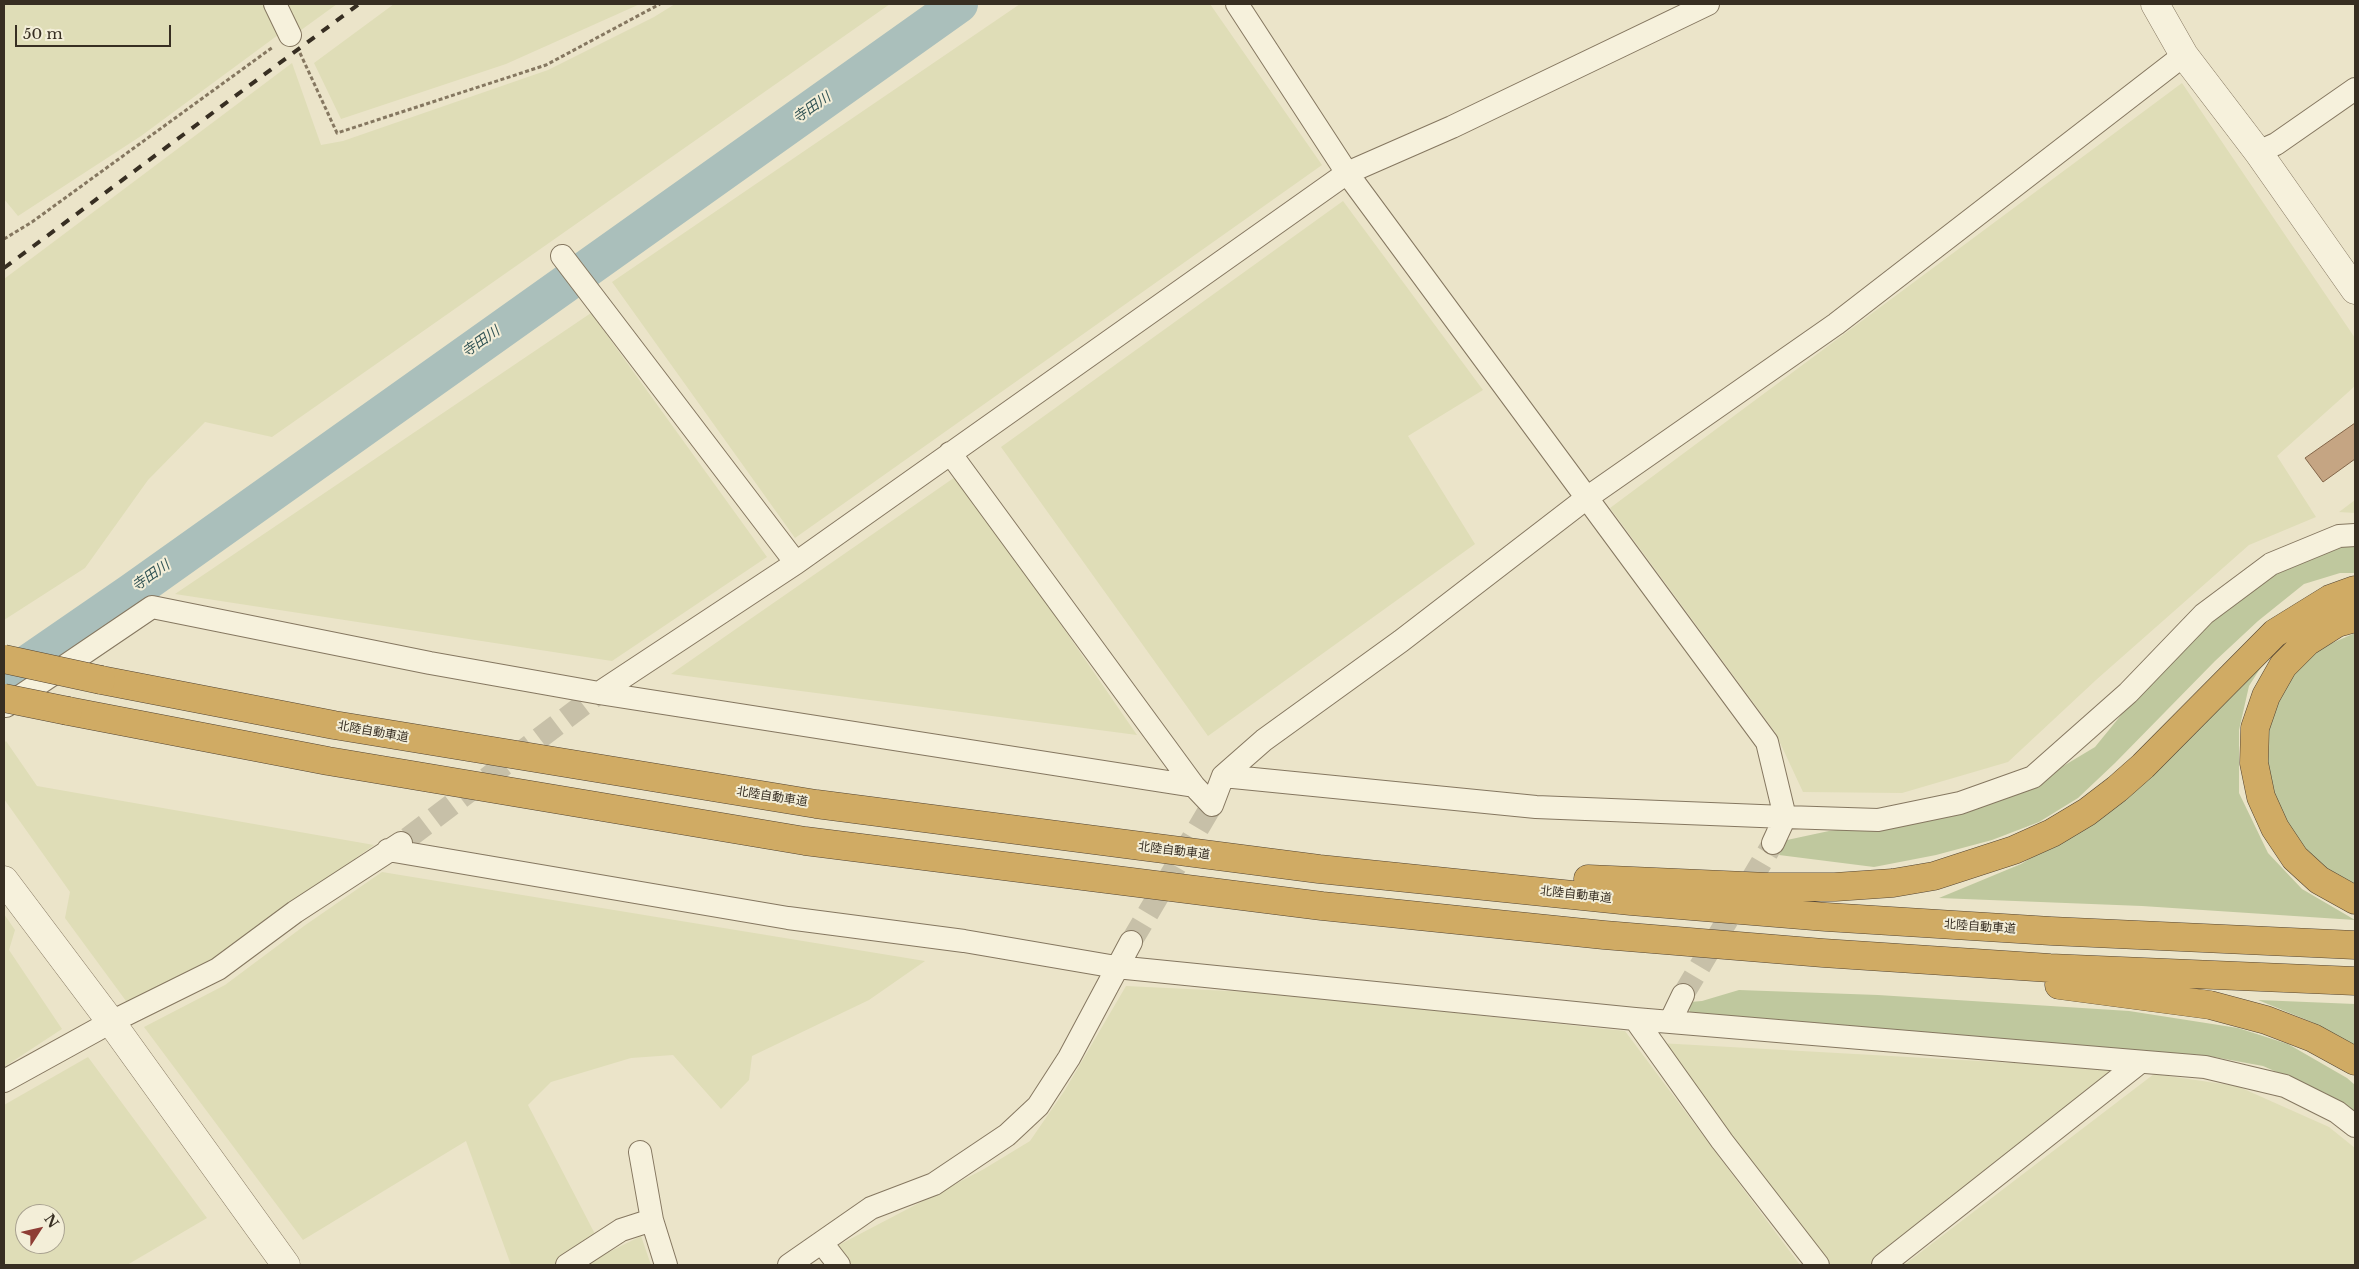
<!DOCTYPE html>
<html>
<head>
<meta charset="utf-8">
<style>
  body { margin:0 }
  #map { position:relative; width:2359px; height:1269px; overflow:hidden; background:#ebe4c9; font-family:"Libre Baskerville",serif }
  canvas { display:block }
  .frame { position:absolute; inset:0; border:5px solid #372e22; pointer-events:none }
  .north { position:absolute; left:15px; top:1204px; width:50px; height:50px; box-sizing:border-box; background:#f3eed8; border:1px solid #a8a18f; border-radius:50%; rotate:55deg; font-size:14px; font-weight:700; line-height:20px; text-align:center; color:#372e22 }
  .north::after { content:''; display:block; margin:auto; width:18px; height:22px; background:#8e3d35; clip-path:polygon(50% 0,100% 100%,50% 72%,0 100%) }
  .scale { position:absolute; left:15px; top:25px; width:156px; height:22px; box-sizing:border-box; border:2px solid #372e22; border-top:0; padding-left:6px; font-size:15px; line-height:18px; white-space:nowrap; color:#372e22; -webkit-text-stroke:4px #f3eed8; paint-order:stroke }
</style>
</head>
<body>
<div id="map">
<canvas width="2359" height="1269"></canvas>
<div class="frame"></div>
<div class="north">N</div>
<div class="scale">50 m</div>
</div>
<script>
const g = document.querySelector('canvas').getContext('2d');
g.lineJoin = 'round';
function fill(path, color) {
  g.fillStyle = color;
  g.fill(path, 'evenodd');
}
function poly(rows) {
  const path = new Path2D();
  for (const r of rows) {
    path.moveTo(r[0], r[1]);
    for (let i = 2; i < r.length; i += 2) path.lineTo(r[i], r[i + 1]);
  }
  return path;
}
function stroke(path, color, width, dash) {
  g.strokeStyle = color;
  g.lineWidth = width;
  g.lineCap = dash ? 'butt' : 'round';
  g.setLineDash(dash || []);
  g.stroke(path);
}
function write(font, color, halo, rows, align = 'center') {
  g.font = font + ' "Libre Baskerville","Noto Sans JP",serif';
  g.lineWidth = 4;
  g.setLineDash([]);
  g.textBaseline = 'middle';
  g.strokeStyle = halo;
  g.fillStyle = color;
  for (const [text, x, y, turn = 0] of rows) {
    g.save();
    g.translate(x, y);
    g.rotate((+turn || 0) * Math.PI / 180);
    g.textAlign = isNaN(turn) ? turn : align;
    if (halo) g.strokeText(text, 0, 0);
    g.fillText(text, 0, 0);
    g.restore();
  }
}
const farmland = poly([
  [4,4,263,4,278,35,141,136,18,216,4,199],
  [283,4,337,4,297,33],
  [394,4,640,4,506,64,341,119,314,63],
  [675,4,890,4,272,437,205,422,148,480,85,568,4,620,4,279,292,63,321,145,343,141,548,70,654,17],
  [1020,4,1210,4,1322,165,795,538,612,282],
  [2182,83,2355,338,2355,386,2277,456,2316,517,2249,545,2096,680,2008,762,1902,793,1803,792,1775,732,1610,508],
  [1343,201,1483,390,1408,436,1475,544,1208,736,1001,447],
  [591,313,767,557,612,661,175,594],
  [958,475,1137,735,671,674],
  [2355,500,2355,513,2339,512],
  [6,741,37,786,374,845,213,961,129,1005,65,918,70,892,4,799,4,743],
  [382,872,925,961,869,1000,752,1056,749,1080,721,1109,673,1055,631,1058,551,1082,528,1105,595,1234,554,1265,511,1265,466,1141,303,1240,144,1027,225,985,304,926],
  [4,914,15,930,9,950,62,1029,4,1067],
  [1126,986,1270,993,1625,1031,1800,1265,849,1265,835,1247,984,1169,1030,1141,1065,1090],
  [1659,1043,2122,1069,1871,1265,1829,1265],
  [88,1057,207,1218,127,1265,4,1265,4,1105],
  [25,1214,55,1214,55,1244,25,1244],
  [2154,1074,2237,1086,2329,1127,2355,1148,2355,1265,1904,1265],
  [641,1236,651,1265,588,1265,601,1256]
]);
const green = poly([
  [2355,544,2355,573,2340,573,2304,584,2258,621,2215,661,2115,763,2078,798,2039,822,1992,840,1936,855,1874,867,1779,855,1787,840,1829,831,1938,818,2030,786,2095,747,2189,632,2299,555],
  [2355,633,2355,887,2302,853,2275,811,2265,765,2269,729,2284,682,2314,651],
  [2273,648,2249,686,2239,730,2239,793,2268,853,2302,889,2355,920,2142,906,1939,898,2021,864,2096,819],
  [1739,990,1878,995,2129,1011,2238,1028,2288,1044,2347,1078,2355,1085,2355,1119,2327,1094,2263,1066,2203,1055,2121,1053,1689,1018,1690,1002,1702,1001],
  [2258,1000,2355,1004,2355,1049,2314,1023]
]);
const river = poly([
  [4,680,132,592,959,4]
]);
const building = poly([
  [2355,423,2355,459,2323,482,2305,458,2355,423]
]);
const minorTunnel = poly([
  [408,838,599,693],
  [1131,942,1212,805],
  [1683,995,1773,843]
]);
const path = poly([
  [300,53,337,133,546,65,660,4],
  [4,239,32,222,273,47]
]);
const minor = poly([
  [275,4,290,35],
  [1237,4,1347,173,1767,742,1785,817,1773,843],
  [2258,152,2276,144,2355,89],
  [562,256,796,563],
  [950,453,1194,786,1212,805,1223,776,1264,740,1401,641,1588,497,1836,324,2184,55],
  [599,693,796,563,1347,173,1452,127,1708,4],
  [6,706,152,607,430,663,599,693,1194,786],
  [1223,776,1536,807,1785,817,1878,820,1960,803,2033,777,2128,693,2204,614,2271,564,2339,536,2355,535],
  [388,850,788,918,964,941,1116,967,1635,1019,2205,1067,2285,1086,2337,1112,2355,1126],
  [1635,1019,1722,1141,1818,1265],
  [1670,1022,1683,995],
  [4,1081,111,1022,218,969,295,912,401,843],
  [652,1220,666,1265],
  [822,1243,839,1265],
  [567,1265,621,1230,652,1220,640,1152],
  [789,1265,871,1208,934,1184,1007,1135,1038,1106,1069,1058,1131,942],
  [1883,1265,2139,1063]
]);
const tertiary = poly([
  [2155,4,2184,55,2258,152,2355,290],
  [4,880,111,1022,286,1265]
]);
const motorway = poly([
  [2355,618,2337,623,2307,642,2283,666,2266,696,2255,728,2254,763,2261,797,2275,828,2295,858,2319,880,2355,900],
  [101,680,334,725,816,804,1319,869,1631,901,1826,917,2051,931,2355,945],
  [68,711,328,761,805,841,1322,906,1604,935,1823,953,2050,968,2355,981],
  [1588,879,1768,887,1835,887,1893,883,1934,876,2014,850,2052,833,2087,812,2117,789,2143,766,2275,633,2330,599,2355,590],
  [2059,985,2210,1005,2266,1020,2313,1038,2355,1061]
]);
const rail = poly([
  [4,268,359,4]
]);
const motorwayBridge = poly([
  [4,659,101,680],
  [4,698,68,711]
]);
const streetNames = [
  ["北陸自動車道",373,732,10],
  ["北陸自動車道",772,797,9],
  ["北陸自動車道",1174,851,7],
  ["北陸自動車道",1576,895,6],
  ["北陸自動車道",1980,927,4]
];
const waterNames = [
  ["寺田川",812,108,-35],
  ["寺田川",481,342,-35],
  ["寺田川",151,576,-35]
];
fill(farmland, '#dfddb7');
fill(green, '#bfc89e');
stroke(river, '#aabfbb', 38);
fill(building, '#c5a583');
stroke(building, '#826448', 1);
stroke(minorTunnel, '#c7c0a8', 22, [22, 11]);
stroke(minor, '#857760', 24);
stroke(tertiary, '#857760', 29);
stroke(motorway, '#544533', 29);
stroke(path, '#857760', 3, [4, 2.5]);
stroke(minor, '#f6f1dc', 22);
stroke(tertiary, '#f6f1dc', 28);
stroke(motorway, '#d0ab64', 28);
stroke(rail, '#372e22', 4, [9, 9]);
stroke(motorwayBridge, '#544533', 29, []);
stroke(motorwayBridge, '#d0ab64', 28);
write('12px', '#372e22', '#f3eed8', streetNames);
write('italic 14px', '#325455', '#f3eed8', waterNames);
</script>
</body>
</html>
